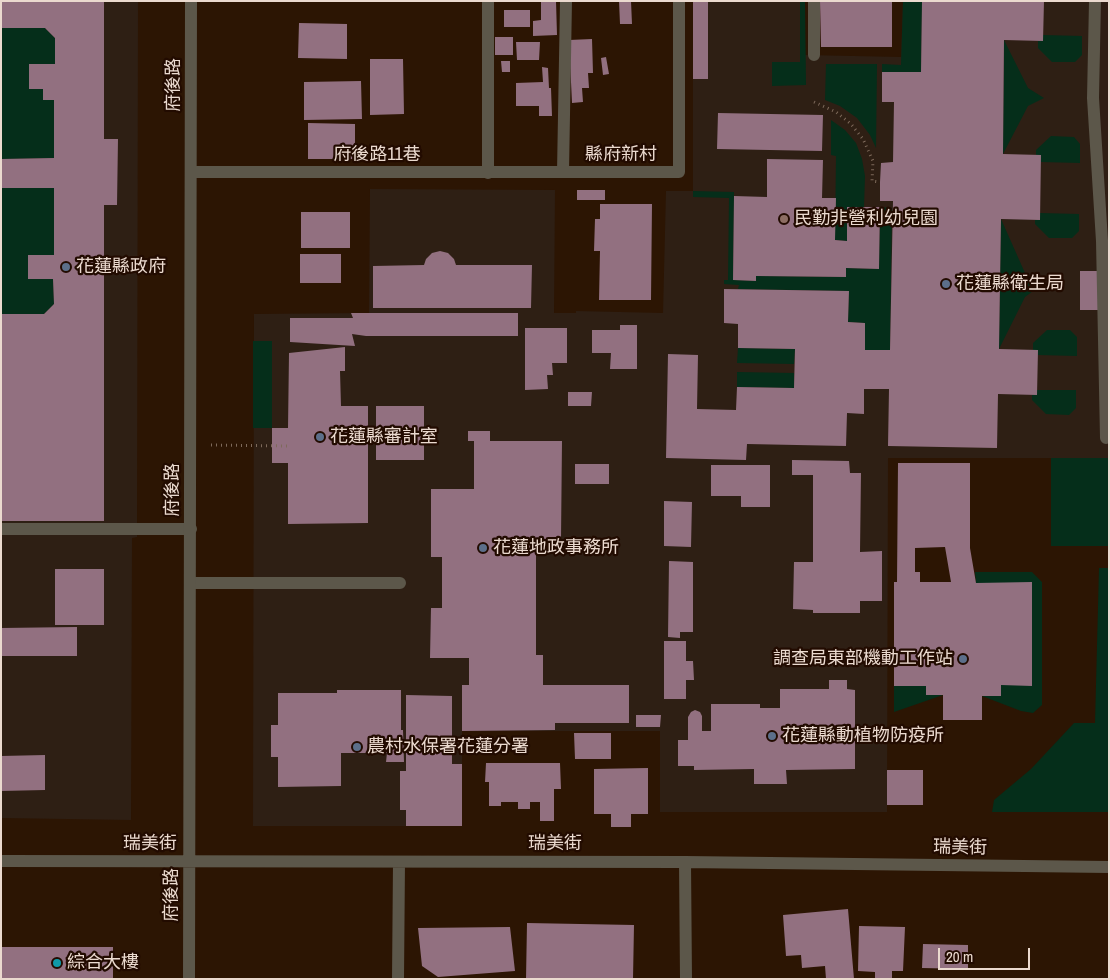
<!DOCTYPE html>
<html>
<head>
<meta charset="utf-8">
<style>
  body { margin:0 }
  #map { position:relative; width:1110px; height:980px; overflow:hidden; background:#2c1503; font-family:"Archivo Narrow",sans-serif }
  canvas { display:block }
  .frame { position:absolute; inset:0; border:2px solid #ebdacf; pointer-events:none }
  .scale { position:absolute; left:938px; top:948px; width:92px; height:22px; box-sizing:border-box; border:2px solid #ebdacf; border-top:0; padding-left:6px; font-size:15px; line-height:18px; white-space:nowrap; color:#ebdacf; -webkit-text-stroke:4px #220b00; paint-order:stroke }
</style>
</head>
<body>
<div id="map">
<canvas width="1110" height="980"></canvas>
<div class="frame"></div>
<div class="scale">20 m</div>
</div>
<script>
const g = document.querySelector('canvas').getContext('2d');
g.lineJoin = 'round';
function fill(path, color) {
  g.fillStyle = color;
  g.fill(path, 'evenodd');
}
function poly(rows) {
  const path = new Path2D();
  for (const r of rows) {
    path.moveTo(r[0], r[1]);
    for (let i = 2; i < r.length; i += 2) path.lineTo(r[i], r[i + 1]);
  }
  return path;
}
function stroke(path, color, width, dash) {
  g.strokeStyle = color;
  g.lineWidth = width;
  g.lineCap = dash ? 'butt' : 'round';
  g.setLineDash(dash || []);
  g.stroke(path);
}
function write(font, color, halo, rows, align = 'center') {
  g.font = font + ' "Archivo Narrow","Noto Sans TC",sans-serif';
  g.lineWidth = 4.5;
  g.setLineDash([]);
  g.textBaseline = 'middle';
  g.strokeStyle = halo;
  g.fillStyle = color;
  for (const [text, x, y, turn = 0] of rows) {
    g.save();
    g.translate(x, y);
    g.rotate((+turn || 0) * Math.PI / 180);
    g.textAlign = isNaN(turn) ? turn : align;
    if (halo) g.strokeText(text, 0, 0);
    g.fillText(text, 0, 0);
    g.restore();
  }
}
const commercial = poly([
  [1,1,138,1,137,537,132,538,131,820,1,818],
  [693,1,805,1,805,55,901,57,903,1,1109,1,1109,458,888,458,887,812,660,812,660,731,462,731,462,826,253,826,254,314,369,313,370,189,555,190,554,313,576,313,576,311,663,313,666,191,693,191]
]);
const green = poly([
  [800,1,805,1,806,85,772,86,772,62,800,62],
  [903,1,922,1,921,72,882,72,882,64,901,65],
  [1,28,45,28,55,38,55,64,29,64,29,88,43,89,43,100,54,100,54,158,1,159],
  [1043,35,1082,36,1082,55,1075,62,1052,62,1038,48,1038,41,1043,41],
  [1004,40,1028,88,1044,98,1028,106,1003,154],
  [826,64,877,64,876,148,870,135,857,118,840,106,825,100],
  [831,120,845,130,856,143,862,159,865,176,864,207,847,207,847,241,835,240,836,156,831,155],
  [1051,136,1074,137,1080,144,1080,163,1041,162,1041,155,1036,155,1036,150],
  [1,188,54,188,54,255,28,256,28,279,53,279,54,304,44,314,1,314],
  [693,191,734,192,733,280,756,281,756,276,846,277,846,268,879,269,880,207,892,208,890,350,865,350,865,323,848,322,849,291,738,289,739,285,724,284,724,280,728,280,729,198,693,197],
  [1040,213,1079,214,1079,231,1072,238,1049,238,1035,224,1035,220,1040,220],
  [1001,219,1025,273,1041,285,1025,297,999,349],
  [1047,330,1070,330,1077,337,1077,356,1038,355,1038,350,1033,350,1033,343],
  [253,341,272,341,272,428,253,428],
  [738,348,795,349,794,364,737,363],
  [737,372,794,373,794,388,737,387],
  [1037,390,1076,390,1076,408,1069,415,1046,414,1032,400,1032,395,1037,395],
  [1051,458,1109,458,1109,546,1051,546],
  [1099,568,1109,568,1109,812,992,812,994,800,1031,769,1074,723,1095,723],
  [975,572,1032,572,1042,582,1042,705,1033,713,1021,711,982,696,1001,696,1001,685,1032,685,1032,583,976,583],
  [894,686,926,686,926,695,943,695,894,712]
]);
const building = poly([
  [1,1,104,1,104,139,118,139,117,205,104,205,104,521,1,521,1,314,44,314,54,304,53,279,28,279,28,255,54,255,54,188,1,188,1,159,54,158,54,100,43,100,43,89,29,89,29,64,55,64,55,38,45,28,1,28],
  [541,1,556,1,557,35,533,36,533,21,541,20],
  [619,1,631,1,632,24,620,24],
  [693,1,708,1,708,79,693,79],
  [820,1,892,1,892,47,821,47],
  [922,1,1044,1,1043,41,1004,40,1003,154,1041,155,1040,220,1001,219,999,349,1038,350,1037,395,998,394,997,448,888,446,889,389,864,389,864,414,847,413,846,446,747,444,746,460,666,458,668,354,698,355,697,409,736,410,737,387,794,388,795,349,738,348,738,324,724,323,724,289,849,291,848,322,865,323,865,350,890,350,893,201,880,201,880,182,881,163,893,162,894,102,882,102,882,72,921,72],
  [504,10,530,10,530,27,504,27],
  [299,23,347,24,347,59,298,58],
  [495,37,513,37,513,55,495,55],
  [592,39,593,73,588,73,589,88,582,88,583,102,572,103,569,40],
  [516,42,540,42,539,60,517,60],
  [606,57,609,74,603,75,601,58],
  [370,59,403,59,404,114,370,115],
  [501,61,510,61,510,72,502,72],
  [542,67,548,68,549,88,551,88,552,116,539,116,539,106,516,106,516,83,543,82],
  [361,81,362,119,304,120,304,82],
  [718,113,823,115,822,151,717,149],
  [308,123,355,124,355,159,308,159],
  [767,159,823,160,822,198,836,198,835,240,847,241,847,207,880,207,879,269,846,268,846,277,756,276,756,281,733,280,734,196,767,197],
  [577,190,605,190,605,200,577,200],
  [600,204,652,204,651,300,599,300,600,251,594,251,595,219,600,219],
  [301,212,350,212,350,248,301,248],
  [440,251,448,253,454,259,456,265,532,265,531,308,373,308,373,266,424,265,426,259,432,253],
  [300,254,341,254,341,283,300,283],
  [1080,271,1102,271,1102,310,1080,310],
  [351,313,518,313,518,336,366,336,352,334,355,346,290,342,290,318,353,318],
  [620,325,637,325,637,369,610,369,611,353,592,353,592,330,620,330],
  [525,328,567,328,567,363,552,363,553,375,547,375,548,389,525,390],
  [345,347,345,371,340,371,341,406,368,406,368,523,288,524,288,463,272,463,272,428,288,428,289,353],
  [568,392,592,392,591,406,568,406],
  [376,406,424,406,424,460,376,460],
  [468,431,490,431,490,441,562,441,561,539,536,539,536,655,543,655,543,685,629,685,629,723,555,723,555,730,462,731,462,685,469,685,469,658,430,658,431,608,442,608,442,557,431,557,431,489,474,489,474,441,468,441],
  [792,460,849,461,850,473,861,473,860,552,882,551,882,601,860,601,860,613,813,613,813,610,793,609,794,562,813,562,813,475,792,475],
  [898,463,970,463,970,548,976,583,1032,582,1032,686,1001,685,1001,696,982,696,982,720,943,720,943,695,926,695,926,686,894,686,894,582,897,582],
  [945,547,951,582,920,582,920,572,915,572,915,548],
  [575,464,609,464,609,484,575,484],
  [711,465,770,465,770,507,741,507,741,496,711,496],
  [664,501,692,502,691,547,664,546],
  [669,561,693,562,693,632,680,632,680,638,668,637],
  [55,569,104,569,104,625,55,625],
  [77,627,77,656,1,656,1,628],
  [664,641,686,641,686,661,693,661,694,680,686,680,686,699,664,699],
  [829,680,847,680,847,689,855,690,855,769,786,770,787,784,754,784,754,769,694,770,694,766,678,766,678,740,688,740,688,717,691,712,695,710,700,712,702,716,702,731,711,731,711,704,760,704,760,708,780,708,780,689,829,689],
  [337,690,401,690,401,730,403,730,404,762,386,762,387,753,341,753,341,786,278,787,278,757,271,757,271,725,278,725,278,693,337,693],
  [406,695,452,696,452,764,462,764,462,826,406,826,406,810,400,810,400,771,406,771],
  [636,715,661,715,660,727,636,727],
  [574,733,611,733,611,759,575,759],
  [45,755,45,790,1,791,1,756],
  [486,763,560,763,561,789,554,789,554,821,540,821,540,802,530,802,530,809,518,809,518,802,501,802,501,806,489,806,489,782,485,782],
  [648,768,648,814,631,814,631,827,611,827,611,814,594,814,594,769],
  [887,770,923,770,923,805,887,805],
  [848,909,854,979,826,979,825,966,802,968,801,955,786,956,783,915],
  [527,923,634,925,633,979,526,979],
  [859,926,905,927,903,971,892,971,892,979,875,979,875,972,858,971],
  [510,927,515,971,438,977,422,966,418,928],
  [923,944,968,945,968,969,922,968],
  [1,947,113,947,113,979,1,979]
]);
const path = poly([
  [814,102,836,112,851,124,863,139,873,161,872,181,880,182],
  [211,445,288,446]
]);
const service = poly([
  [1095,1,1093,98,1102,241,1106,438],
  [814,55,814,1],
  [563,172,566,1],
  [488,173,488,1],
  [1,529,191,529],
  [190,583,400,583]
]);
const minor = poly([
  [191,172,679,172,679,1],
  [1,861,685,862,1109,867],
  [685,862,686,979],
  [189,979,191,1],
  [398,979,399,862]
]);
const markers = [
  [784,219,5,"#8d6e63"],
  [66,267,5,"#5c6f8a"],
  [946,284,5,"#5c6f8a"],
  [320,437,5,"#5c6f8a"],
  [483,548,5,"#5c6f8a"],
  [963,659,5,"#5c6f8a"],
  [772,736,5,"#5c6f8a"],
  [357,747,5,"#5c6f8a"],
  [57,963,5,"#0f9aa8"]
];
const streetNames = [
  ["府後路",174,85,-90],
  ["府後路11巷",377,155],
  ["縣府新村",621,155],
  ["府後路",173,490,-90],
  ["瑞美街",150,844],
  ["瑞美街",555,844],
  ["瑞美街",960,848,1],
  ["府後路",172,895,-90]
];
const poiNames = [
  ["民勤非營利幼兒園",794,219],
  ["花蓮縣政府",76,267],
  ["花蓮縣衛生局",956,284],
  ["花蓮縣審計室",330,437],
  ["花蓮地政事務所",493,548],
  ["調查局東部機動工作站",953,659,"right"],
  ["花蓮縣動植物防疫所",782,736],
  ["農村水保署花蓮分署",367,747],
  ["綜合大樓",67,963]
];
fill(commercial, '#2e1f14');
fill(green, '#052e1a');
fill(building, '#927080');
stroke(path, '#7e6a5b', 3, [1, 4]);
stroke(service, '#5c574a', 12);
stroke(minor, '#5c574a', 12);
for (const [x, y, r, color] of markers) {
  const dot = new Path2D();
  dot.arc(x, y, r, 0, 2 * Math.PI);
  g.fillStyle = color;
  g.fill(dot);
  stroke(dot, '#220b00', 2);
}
write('18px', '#ebdacf', '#220b00', streetNames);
write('18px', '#ebdacf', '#220b00', poiNames, 'left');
</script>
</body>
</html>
